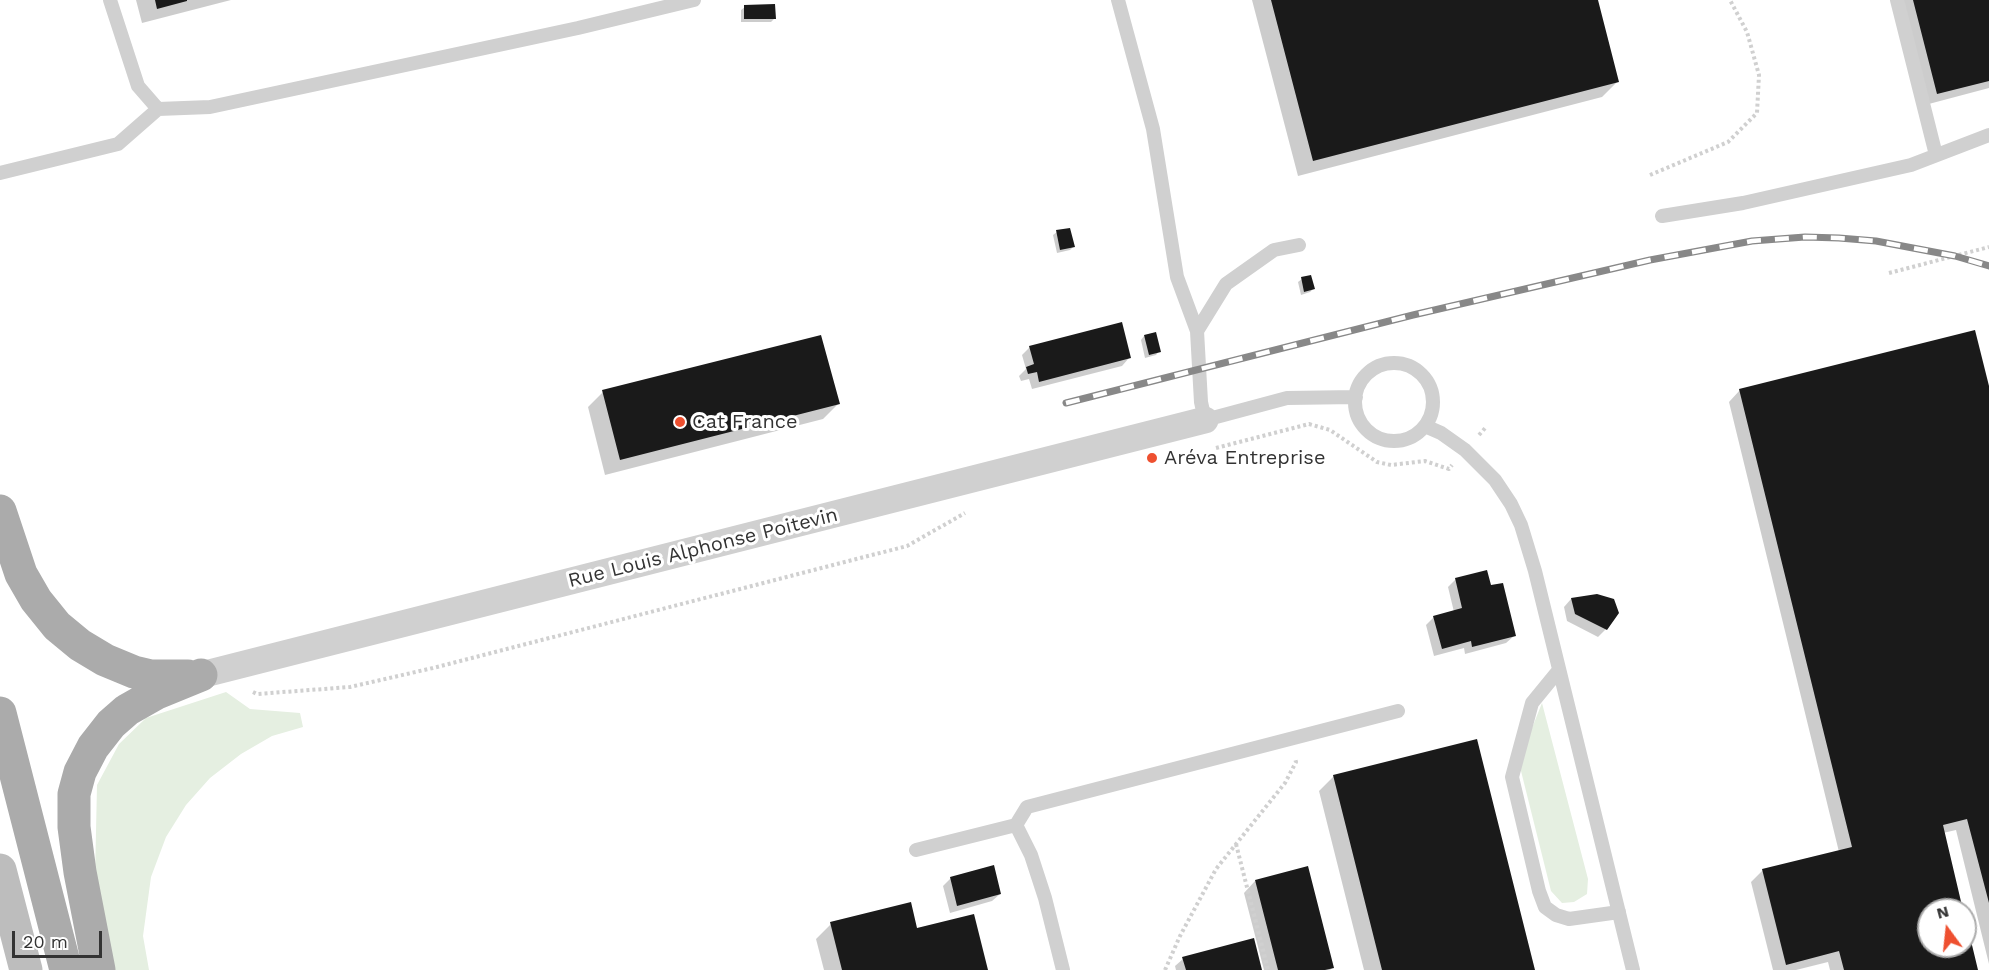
<!DOCTYPE html>
<html>
<head>
<meta charset="utf-8">
<style>
  body { margin:0 }
  #map { position:relative; width:1989px; height:970px; overflow:hidden; background:#fff; font-family:"Work Sans",sans-serif }
  canvas { display:block }
  .north { position:absolute; left:1917px; top:898px; width:60px; height:60px; box-sizing:border-box; background:#fff; border:2px solid #adadad; border-radius:50%; rotate:345deg; font-size:16px; font-weight:700; line-height:24px; text-align:center; color:#333 }
  .north::after { content:''; display:block; margin:auto; width:21px; height:27px; background:#ee5030; clip-path:polygon(50% 0,100% 100%,50% 72%,0 100%) }
  .scale { position:absolute; left:12px; top:931px; width:90px; height:27px; box-sizing:border-box; border:3px solid #333; border-top:0; padding-left:8px; font-size:18px; line-height:21px; white-space:nowrap; color:#333; -webkit-text-stroke:4px #fff; paint-order:stroke }
</style>
</head>
<body>
<div id="map">
<canvas width="1989" height="970"></canvas>
<div class="north">N</div>
<div class="scale">20 m</div>
</div>
<script>
const g = document.querySelector('canvas').getContext('2d');
g.lineJoin = 'round';
function fill(path, color) {
  g.fillStyle = color;
  g.fill(path, 'evenodd');
}
function poly(rows) {
  const path = new Path2D();
  for (const r of rows) {
    if (r.length === 3) {
      path.moveTo(r[0] + r[2], r[1]);
      path.arc(r[0], r[1], r[2], 0, 2 * Math.PI);
      continue;
    }
    path.moveTo(r[0], r[1]);
    for (let i = 2; i < r.length; i += 2) path.lineTo(r[i], r[i + 1]);
  }
  return path;
}
function stroke(path, color, width, dash) {
  g.strokeStyle = color;
  g.lineWidth = width;
  g.lineCap = dash ? 'butt' : 'round';
  g.setLineDash(dash || []);
  g.stroke(path);
}
function write(font, color, halo, rows, align = 'center') {
  g.font = font + ' "Work Sans",sans-serif';
  g.lineWidth = 6;
  g.setLineDash([]);
  g.textBaseline = 'middle';
  g.strokeStyle = halo;
  g.fillStyle = color;
  for (const [text, x, y, turn = 0] of rows) {
    g.save();
    g.translate(x, y);
    g.rotate((+turn || 0) * Math.PI / 180);
    g.textAlign = isNaN(turn) ? turn : align;
    if (halo) g.strokeText(text, 0, 0);
    g.fillText(text, 0, 0);
    g.restore();
  }
}
const green = poly([
  [226,692,250,709,300,713,303,727,272,736,241,754,210,778,186,805,166,837,151,877,143,936,149,970,113,970,95,878,97,785,119,744,146,718],
  [1542,703,1588,879,1587,894,1574,902,1562,903,1551,891,1520,767,1530,733]
]);
const shadow = poly([
  [136,0,231,0,142,23],
  [1252,0,1596,0,1617,82,1602,97,1298,176],
  [1898,0,1989,0,1989,88,1925,105],
  [745,7,774,19,771,22,741,22,741,10],
  [1057,232,1073,247,1070,250,1057,253,1053,235],
  [1302,279,1313,289,1310,292,1301,295,1298,282],
  [1144,336,1159,351,1156,355,1145,358,1141,340],
  [1030,347,1129,358,1122,366,1032,389,1029,379,1021,381,1019,376,1026,369,1022,355],
  [1740,390,1989,393,1989,964,1956,830,1943,833,1962,910,1929,910,1929,946,1965,946,1965,921,1977,970,1830,970,1828,962,1796,970,1773,970,1751,882,1763,870,1839,852,1729,402],
  [603,392,838,404,823,419,605,475,588,407],
  [1456,579,1490,587,1514,636,1506,643,1465,654,1464,648,1434,656,1426,625,1434,617,1454,612,1448,587],
  [1597,595,1606,629,1598,637,1567,621,1564,607,1571,599],
  [1334,776,1534,970,1364,970,1319,791],
  [951,878,1000,894,992,901,950,913,943,886],
  [1255,881,1333,967,1330,970,1264,970,1244,893],
  [831,924,916,930,986,970,824,970,816,939],
  [1183,959,1260,970,1176,970,1175,966]
]);
const building = poly([
  [155,0,187,0,187,1,157,9],
  [1271,0,1598,0,1619,82,1313,161],
  [1913,0,1989,0,1989,81,1937,94],
  [775,4,776,19,744,19,744,5],
  [1070,228,1075,247,1060,250,1056,230],
  [1311,275,1315,289,1304,292,1301,277],
  [1122,322,1131,358,1039,382,1037,372,1028,374,1026,367,1034,364,1029,346],
  [1975,330,1989,386,1989,903,1967,819,1943,825,1963,910,1929,910,1929,946,1965,946,1966,920,1978,970,1844,970,1839,951,1786,965,1762,869,1852,847,1739,389],
  [1156,332,1161,352,1149,355,1144,335],
  [821,335,840,404,620,460,602,390],
  [1487,570,1491,585,1503,583,1516,636,1472,647,1471,641,1442,649,1433,616,1462,608,1455,578],
  [1597,594,1614,599,1619,613,1607,630,1575,614,1571,598],
  [1477,739,1535,970,1382,970,1333,775],
  [994,865,1001,894,957,906,950,877],
  [1308,866,1334,968,1325,970,1278,970,1255,880],
  [911,902,917,928,974,914,988,970,842,970,830,922],
  [1254,938,1262,970,1186,970,1182,957]
]);
const path = poly([
  [1650,175,1728,142,1757,113,1759,75,1747,32,1730,0],
  [1889,273,1989,247],
  [1479,435,1487,426],
  [1216,448,1309,424,1330,430,1377,462,1391,465,1425,461,1449,469,1452,465],
  [253,692,257,694,350,687,433,668,907,546,965,513],
  [1236,844,1268,970],
  [1165,970,1180,936,1216,869,1285,783,1296,762,1295,758]
]);
const service = poly([
  [110,0,138,86,158,109,210,107,578,28,694,0],
  [1118,0,1153,129,1177,277,1197,331],
  [1897,0,1936,155],
  [0,173,118,144,158,109],
  [1662,216,1743,203,1911,165,1989,135],
  [1299,245,1274,250,1226,284,1197,331,1201,402,1205,420,1287,398,1356,397],
  [1394,402,39],
  [1425,426,1441,433,1465,450,1495,480,1511,504,1521,525,1535,571,1633,970],
  [1559,670,1532,703,1512,777,1539,891,1545,907,1556,915,1569,919,1619,912],
  [1016,825,1031,855,1045,898,1063,970],
  [916,850,1016,825,1027,807,1398,711]
]);
const minor = poly([
  [201,675,1205,420]
]);
const secondary = poly([
  [0,870,26,970]
]);
const primary = poly([
  [0,511,21,574,36,600,57,626,80,645,105,660,134,672,151,676,188,676],
  [0,713,66,970],
  [99,970,80,872,74,827,74,794,80,772,93,747,111,724,127,710,157,693,201,675]
]);
const rail = poly([
  [1066,403,1413,315,1650,260,1752,241,1805,237,1839,238,1876,241,1955,256,1989,266]
]);
const markers = [
  [680,422,6,"#ee5030"],
  [1152,458,6,"#ee5030"]
];
const poiNames = [
  ["Cat France",692,422],
  ["Aréva Entreprise",1164,458]
];
const streetNames = [
  ["Rue Louis Alphonse Poitevin",703,548,-14]
];
fill(green, '#e5efe1');
fill(shadow, '#0003');
fill(building, '#1a1a1a');
stroke(path, '#d0d0d0', 4, [3, 3]);
stroke(service, '#d0d0d0', 14);
stroke(minor, '#d0d0d0', 27);
stroke(secondary, '#bdbdbd', 33);
stroke(primary, '#ababab', 33);
stroke(rail, '#888', 7);
stroke(rail, '#fff', 4.5, [14]);
for (const [x, y, r, color] of markers) {
  const dot = new Path2D();
  dot.arc(x, y, r, 0, 2 * Math.PI);
  g.fillStyle = color;
  g.fill(dot);
  stroke(dot, '#fff', 2);
}
write('20px', '#333', '#fff', poiNames, 'left');
write('20px', '#333', '#fff', streetNames);
</script>
</body>
</html>
